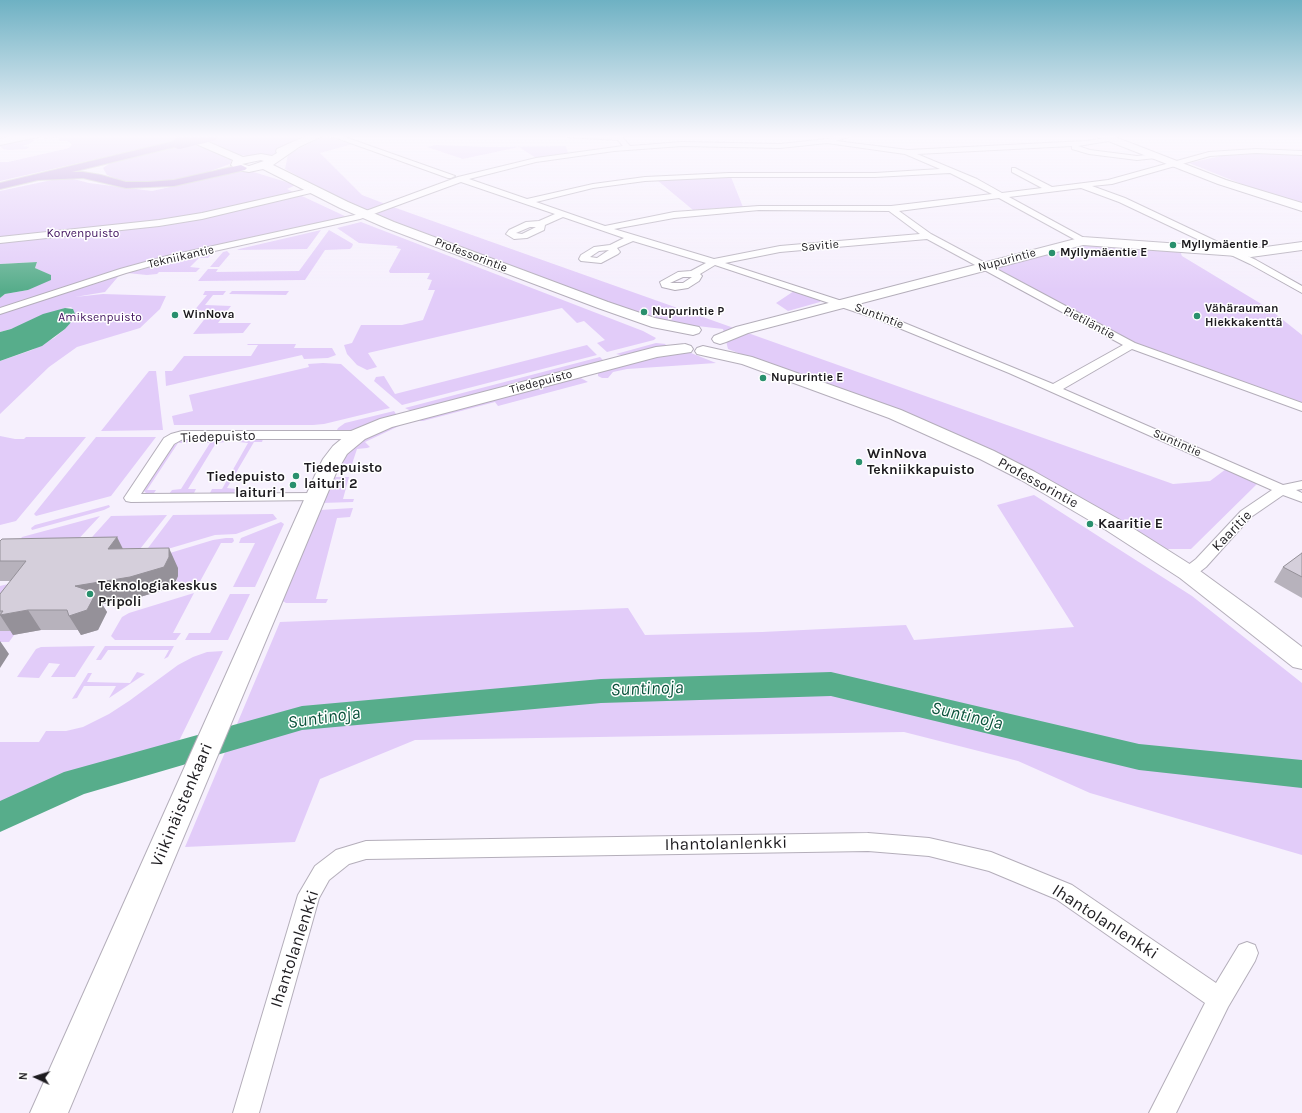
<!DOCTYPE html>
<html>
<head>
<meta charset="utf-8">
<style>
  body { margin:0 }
  #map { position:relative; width:1302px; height:1113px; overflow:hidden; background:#f6f0fd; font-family:Karla,sans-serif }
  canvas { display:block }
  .north { position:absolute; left:16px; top:1057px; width:40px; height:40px; -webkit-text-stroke:3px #fff; paint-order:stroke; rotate:274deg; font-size:11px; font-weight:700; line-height:16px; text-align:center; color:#1d1b1f }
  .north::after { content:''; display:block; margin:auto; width:14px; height:18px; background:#1d1b1f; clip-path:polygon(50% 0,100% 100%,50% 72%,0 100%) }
</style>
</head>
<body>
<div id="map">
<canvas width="1302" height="1113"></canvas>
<div class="north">N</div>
</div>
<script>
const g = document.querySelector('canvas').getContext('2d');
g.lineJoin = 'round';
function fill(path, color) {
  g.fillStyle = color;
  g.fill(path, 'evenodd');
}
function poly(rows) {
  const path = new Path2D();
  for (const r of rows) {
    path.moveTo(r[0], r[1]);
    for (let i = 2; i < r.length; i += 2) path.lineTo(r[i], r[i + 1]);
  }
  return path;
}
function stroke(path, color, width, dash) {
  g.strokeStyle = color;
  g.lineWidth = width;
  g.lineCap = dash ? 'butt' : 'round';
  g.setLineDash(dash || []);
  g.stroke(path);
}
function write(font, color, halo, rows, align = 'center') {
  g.font = font + ' Karla,sans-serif';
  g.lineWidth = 3;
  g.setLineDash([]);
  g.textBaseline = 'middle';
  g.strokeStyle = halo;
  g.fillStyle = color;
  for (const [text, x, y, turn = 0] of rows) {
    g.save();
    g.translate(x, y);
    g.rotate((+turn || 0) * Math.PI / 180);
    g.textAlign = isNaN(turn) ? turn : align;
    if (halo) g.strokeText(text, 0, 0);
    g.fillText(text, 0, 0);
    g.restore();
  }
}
const green = poly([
  [40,135,172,135,184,139,0,181,0,162,8,162,69,148,72,144,67,141,60,141,58,137,46,139],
  [214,135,317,135,273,155,256,158,226,152,195,139],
  [324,136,353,144,320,153,362,195,396,208,1173,484,1210,481,1226,469,1257,484,1191,549,1167,549,909,420,728,349,723,329,646,320,365,214,285,169,288,154],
  [30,138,34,140,31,143,23,146,30,147,27,149,9,150,3,149,0,146,0,144,24,141],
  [192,141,232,159,230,164,191,178,161,182,137,183,119,180,107,175,104,170,103,168,110,163],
  [436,145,490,147,566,146,568,153,536,158,519,147,463,159,427,147],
  [1249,153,1302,155,1302,203,1244,185,1189,163,1225,155],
  [247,170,296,185,287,189,349,218,123,271,105,292,75,297,103,294,166,296,160,309,140,328,77,347,49,367,0,414,0,361,32,350,54,338,65,329,73,309,71,307,65,308,11,329,0,332,0,298,5,294,28,290,50,275,35,268,37,262,0,264,0,191,66,177,89,183,152,191],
  [731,177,743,207,693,210,657,180],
  [361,222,643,331,656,338,654,340,607,352,597,343,605,340,584,321,577,323,562,308,368,353,377,367,367,370,357,365,347,354,344,345,352,343,361,325,402,325,423,320,435,290,428,290,432,280,427,279,430,273,390,273,389,271,401,249,396,248,398,246,359,243,337,228],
  [321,230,307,249,237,250,239,249],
  [329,230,353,244,352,247,350,249,325,250,305,280,198,281,208,269,218,269,216,272,299,271],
  [1081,245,1180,251,1182,256,1268,308,1302,335,1302,404,1133,343,995,268,995,267],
  [227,251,230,254,219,267,210,267,223,252],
  [211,252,212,253,208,258,199,258,190,267,200,268,196,272,159,272,157,274,147,275,127,273],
  [205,291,226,291,223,295,213,295,205,305,231,306,218,323,251,323,243,333,193,334,210,312,193,312,207,295,203,295],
  [232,291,289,291,286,295,229,294],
  [794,291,818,298,821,300,820,302,788,311,776,303],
  [656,343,666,344,664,346,625,356,616,354],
  [248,344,296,344,294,348,332,348,336,355,328,358,304,359,302,355,166,386,165,371,172,371,184,356,251,356,258,345,247,345],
  [587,345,597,355,402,405,374,381,376,377,384,376,395,394],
  [679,350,686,351,716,363,627,369,613,372,608,378,602,378,598,376,598,373,603,370],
  [600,357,603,360,601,363,416,411,411,411,405,408],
  [323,363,341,364,390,408,324,424,313,425,174,425,172,416,193,411,189,395,309,367,308,364],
  [149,371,156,371,163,430,101,431],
  [579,377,588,382,498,406,495,402,423,421,420,421,418,418],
  [394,411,396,414,393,417,348,431,336,432,338,428,345,423],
  [401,424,399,426,365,442,370,447,367,448,357,449,352,464,342,464,340,462,344,455,372,432],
  [0,436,15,439,24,439,26,437,86,437,16,521,0,525],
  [96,437,156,437,111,496,36,516,34,514],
  [184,439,189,439,187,443,178,443,147,490,156,490,154,493,146,493,143,490,171,447],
  [204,439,227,439,225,442,216,443,188,489,196,489,194,493,169,494,172,490,181,489,210,443,202,443],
  [241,439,263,439,262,442,254,442,227,488,236,489,234,493,210,493,212,489,222,489,248,443,239,442],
  [336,477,349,477,343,499,354,499,353,502,321,503,332,478],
  [1034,495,1192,596,1302,683,1302,855,1090,793,1018,761,904,732,415,740,320,779,295,842,185,847,280,622,628,608,645,635,762,632,906,625,914,640,1074,627,997,505],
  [109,505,110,507,104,510,32,530,31,528,35,525],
  [353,508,350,517,337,518,316,599,328,599,326,603,286,603,281,600,320,510],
  [273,514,277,519,236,534,215,535,171,548,148,548,173,515],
  [167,515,140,549,86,548,84,546,111,516],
  [100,516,71,547,12,549,22,537],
  [281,522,284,524,255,587,233,587,255,543,239,543,241,538],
  [226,538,233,538,234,541,232,543,221,543,197,587,162,590,173,587,176,583,178,572,176,568,140,562,213,540],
  [36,583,0,631,17,631,9,642,0,642,0,586,8,584],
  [194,593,173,633,181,633,176,640,115,640,111,636,122,617,129,613],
  [230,594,250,594,228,640,185,640,189,633,210,633],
  [95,646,75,677,51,677,60,664,49,663,39,678,17,677,36,649,41,647],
  [105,646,174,646,168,657,164,659,169,650,108,650,101,660,96,660],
  [223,651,179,741,72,776,0,808,0,742,39,742,46,731,66,731,83,727,109,714,129,701,178,665,193,657,207,652],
  [137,672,145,674,109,698,116,686,84,686,77,698,72,699,88,673,92,673,87,682,130,683]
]);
const water = poly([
  [37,262,35,268,51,275,51,280,28,290,5,294,0,298,0,264],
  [65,308,73,309,75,314,73,320,65,329,42,346,0,361,0,332,11,329,43,314]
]);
const river = poly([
  [831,672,1139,744,1302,760,1302,788,1139,770,831,696,601,703,302,730,84,794,0,832,0,801,64,772,302,706,601,679,831,672]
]);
const street = poly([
  [330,135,339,135,455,176,451,178,448,178,331,136,330,135],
  [565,135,620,136,622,137,630,146,682,142,780,144,827,139,842,135,852,135,851,136,836,141,908,150,1086,141,1113,137,1116,139,1115,140,1078,146,1090,150,1137,156,1156,154,1160,156,1156,158,1137,160,1089,154,1072,149,1072,146,917,154,977,179,1002,193,1042,188,1012,172,1012,168,1015,168,1052,187,1108,180,1209,152,1256,149,1302,151,1302,155,1256,153,1210,156,1112,184,1092,186,1125,198,1256,260,1302,286,1302,293,1250,264,1119,202,1081,188,1009,197,1086,239,1087,241,1083,244,999,198,899,211,931,234,1135,343,1302,403,1302,411,1132,349,1063,389,1283,485,1302,481,1302,489,1296,490,1302,493,1302,502,1283,495,1251,517,1206,567,1193,577,1188,578,1183,577,1180,573,1183,569,1196,559,1241,511,1272,490,1009,373,877,319,715,265,700,274,702,276,699,281,688,288,675,290,662,287,660,282,678,272,691,271,706,263,633,241,617,248,620,252,618,254,601,263,581,261,579,259,581,255,594,247,610,245,624,238,563,217,545,225,544,230,527,238,514,239,506,234,509,230,526,222,539,221,555,214,461,182,360,219,169,261,126,273,0,314,0,308,120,269,167,256,355,215,458,177,536,158,623,146,618,140,568,137,565,135],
  [827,143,905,154,940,169,875,173,729,173,645,177,593,184,527,199,469,179,536,162,614,151,682,146,780,148,827,143],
  [950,173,992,194,891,206,759,206,674,212,605,226,536,202,593,188,645,181,729,177,875,177,950,173],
  [759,210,889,211,920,234,780,246,714,259,614,229,674,218,759,210],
  [530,227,536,227,522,234,516,233,530,227],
  [927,239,1123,345,1053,384,885,315,725,263,780,252,927,239],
  [609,250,597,258,590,257,599,251,609,250],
  [683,277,692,277,683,283,670,283,683,277],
  [312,188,316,190,315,192,202,219,159,226,0,243,0,237,159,220,202,213,312,188],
  [182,431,358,431,362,432,364,435,362,438,358,439,183,439,174,444,141,494,316,493,321,494,323,497,321,500,131,502,126,501,124,498,164,438,171,434,182,431],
  [868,833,929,838,991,852,1072,885,1216,983,1239,945,1247,942,1255,945,1258,953,1255,961,1228,1007,1176,1113,1149,1113,1205,1003,1056,899,989,871,929,856,868,851,366,859,349,864,329,880,319,898,259,1113,233,1113,298,895,315,866,336,850,366,841,868,833]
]);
const secondary = poly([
  [21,135,39,135,38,137,0,145,0,139,21,135],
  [179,135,192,135,243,157,261,154,272,156,277,153,276,151,277,149,308,135,321,135,320,137,299,147,273,165,348,202,394,222,608,302,655,318,699,327,701,330,699,333,693,335,652,327,598,308,386,228,340,208,263,169,249,172,237,170,231,165,233,160,180,137,179,135],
  [261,160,264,161,249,166,242,164,261,160],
  [1097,135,1110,135,1226,180,1302,203,1302,211,1218,184,1098,137,1097,135],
  [1083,237,1251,249,1302,242,1302,250,1251,257,1083,245,748,333,726,342,720,344,714,342,712,339,714,336,736,327,1083,237],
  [685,344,691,346,693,349,691,352,657,357,392,427,365,439,347,454,336,473,68,1113,30,1113,316,473,323,459,333,446,351,431,380,419,656,347,685,344],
  [703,346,752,357,901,410,994,451,1035,472,1120,520,1196,568,1255,611,1302,647,1302,669,1293,667,1180,578,1106,530,1021,480,980,459,889,418,742,364,697,354,695,351,697,348,703,346]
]);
const highway = poly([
  [179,140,183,141,184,143,183,145,72,172,83,172,101,175,126,182,148,182,174,180,241,165,247,168,245,170,174,186,126,188,83,178,38,180,0,189,0,183,179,140]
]);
const highwayBridge = poly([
  [179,143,212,135]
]);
const wall = poly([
  [117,537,122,549,178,568,178,576,173,587,140,597,102,604,107,612,98,630,81,635,78,630,41,630,13,635,11,631,0,631,0,594,11,581,0,581,0,541],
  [1302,553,1302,598,1274,582,1283,567]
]);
const shadedWall = poly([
  [117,537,127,557,108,549],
  [169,548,178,568,178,576,173,587,140,597,102,604,107,612,98,630,81,635,69,616,75,586],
  [28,610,41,630,13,635,0,615],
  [0,641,9,654,0,668]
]);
const building = poly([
  [117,537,108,549,169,548,169,557,164,567,130,577,75,586,96,593,87,610,69,616,67,610,28,610,0,615,3,611,0,611,0,594,26,561,0,561,0,541,2,539,117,537],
  [1302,553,1302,577,1283,567,1302,553]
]);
const markers = [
  [1173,245,4,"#29906d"],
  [1052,253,4,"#29906d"],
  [644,312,4,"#29906d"],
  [175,315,4,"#29906d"],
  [1197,316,4,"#29906d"],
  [763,378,4,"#29906d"],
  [859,462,4,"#29906d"],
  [296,476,4,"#29906d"],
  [293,485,4,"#29906d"],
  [1090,524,4,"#29906d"],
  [90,594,4,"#29906d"]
];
const farParknames = [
  ["Korvenpuisto",83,234],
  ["Amiksenpuisto",100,318]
];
const farPoinames = [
  ["Myllymäentie P",1181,245],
  ["Myllymäentie E",1060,253],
  ["Vähärauman",1205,309],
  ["Hiekkakenttä",1205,323],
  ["Nupurintie P",652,312],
  ["WinNova",183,315],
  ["Nupurintie E",771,378]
];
const farStreetnames = [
  ["Savitie",820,246,-5],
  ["Professorintie",471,255,21],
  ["Tekniikantie",181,257,-13],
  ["Nupurintie",1007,260,-15],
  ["Suntintie",879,316,21],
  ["Pietiläntie",1089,323,28],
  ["Tiedepuisto",541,382,-15],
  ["Suntintie",1177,443,24]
];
const streetNames = [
  ["Tiedepuisto",218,437,-2],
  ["Professorintie",1038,483,29],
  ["Kaaritie",1232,531,-46]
];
const poiNames = [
  ["WinNova",867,454],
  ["Tekniikkapuisto",867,470],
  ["Tiedepuisto",304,468],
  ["laituri 2",304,484],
  ["Tiedepuisto",285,477,"right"],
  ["laituri 1",285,493,"right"],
  ["Kaaritie E",1098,524],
  ["Teknologiakeskus",98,586],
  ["Pripoli",98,602]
];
const nearStreetnames = [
  ["Viikinäistenkaari",182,805,-67],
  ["Ihantolanlenkki",726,844,-1],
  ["Ihantolanlenkki",1105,922,33],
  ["Ihantolanlenkki",295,949,-72]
];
const nearWaternames = [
  ["Suntinoja",647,689,-2],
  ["Suntinoja",967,716,13],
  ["Suntinoja",324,718,-8]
];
fill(green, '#e2ccf9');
fill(water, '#57ad8b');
fill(river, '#57ad8b');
stroke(street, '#b4aeba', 2);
stroke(secondary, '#b4aeba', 2);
stroke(highway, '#d2d1d2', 2);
fill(street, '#fff');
fill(secondary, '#fff');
fill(highway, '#bd9ddc');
stroke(highwayBridge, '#d2d1d2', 12, []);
stroke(highwayBridge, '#bd9ddc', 12);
fill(wall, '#b7b2bc');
fill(shadedWall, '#959199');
fill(building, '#d5cfdb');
stroke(building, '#959199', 1);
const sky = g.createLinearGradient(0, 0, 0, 290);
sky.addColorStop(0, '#6eb1c3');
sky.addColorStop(0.47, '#fbf8fe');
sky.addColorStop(1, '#fbf8fe00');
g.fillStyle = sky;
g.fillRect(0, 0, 1302, 290);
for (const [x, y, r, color] of markers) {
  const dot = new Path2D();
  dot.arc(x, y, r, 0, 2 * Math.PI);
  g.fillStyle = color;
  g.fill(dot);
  stroke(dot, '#fff', 1.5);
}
write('12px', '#40125e', '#fff', farParknames);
write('bold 12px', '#1d1b1f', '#fff', farPoinames, 'left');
write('12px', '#1d1b1f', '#fff', farStreetnames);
write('14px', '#1d1b1f', '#fff', streetNames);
write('bold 14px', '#1d1b1f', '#fff', poiNames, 'left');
write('17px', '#1d1b1f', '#fff', nearStreetnames);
write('italic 18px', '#0a523b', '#fff', nearWaternames);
</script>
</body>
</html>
